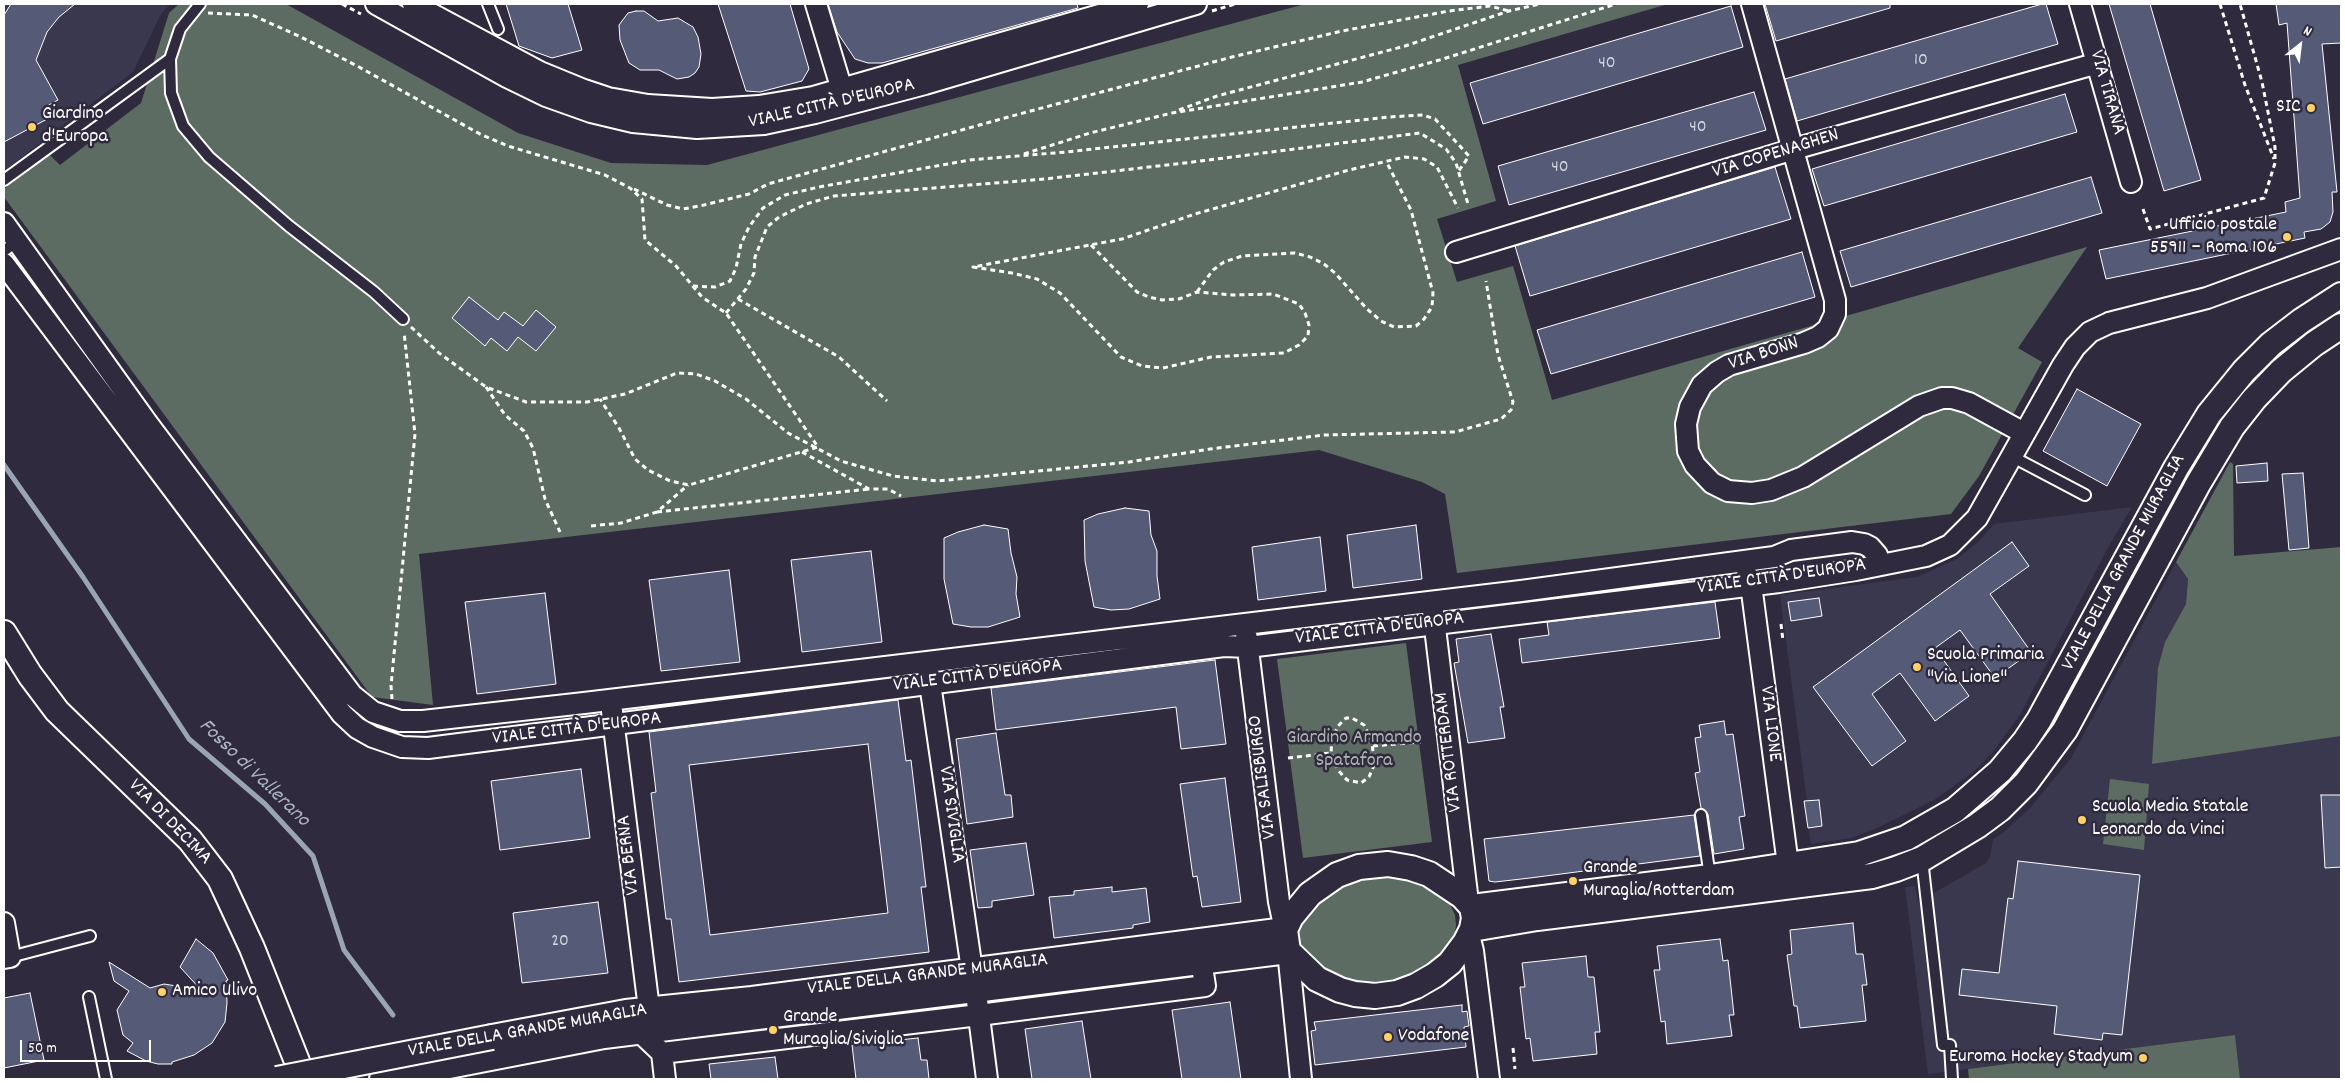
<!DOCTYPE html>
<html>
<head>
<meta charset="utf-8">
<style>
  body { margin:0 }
  #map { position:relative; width:2345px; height:1083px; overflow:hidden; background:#2f2a3d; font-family:Dekko,sans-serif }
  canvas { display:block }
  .frame { position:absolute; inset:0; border:5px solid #fff; pointer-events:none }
  .north { position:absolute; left:2275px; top:20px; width:50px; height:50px; -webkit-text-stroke:4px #2f2a3d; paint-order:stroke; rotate:29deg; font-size:14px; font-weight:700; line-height:20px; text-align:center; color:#fff }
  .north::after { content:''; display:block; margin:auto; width:18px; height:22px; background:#fff; clip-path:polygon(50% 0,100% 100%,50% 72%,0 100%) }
  .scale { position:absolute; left:20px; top:1040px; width:131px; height:22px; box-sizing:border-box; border:2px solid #fff; border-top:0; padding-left:6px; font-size:15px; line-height:18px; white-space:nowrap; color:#fff; -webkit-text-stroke:4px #2f2a3d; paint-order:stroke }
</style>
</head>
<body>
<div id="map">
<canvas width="2345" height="1083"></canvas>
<div class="frame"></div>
<div class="north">N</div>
<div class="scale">50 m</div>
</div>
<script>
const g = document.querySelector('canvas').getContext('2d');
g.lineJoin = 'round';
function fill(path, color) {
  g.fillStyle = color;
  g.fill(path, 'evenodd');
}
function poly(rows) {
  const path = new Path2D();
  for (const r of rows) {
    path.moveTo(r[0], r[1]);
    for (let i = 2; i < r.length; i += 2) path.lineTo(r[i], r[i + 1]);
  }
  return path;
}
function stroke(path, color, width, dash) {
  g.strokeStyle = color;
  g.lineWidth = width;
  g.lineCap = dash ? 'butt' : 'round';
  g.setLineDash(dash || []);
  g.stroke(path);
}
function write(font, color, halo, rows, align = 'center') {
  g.font = font + ' Dekko,sans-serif';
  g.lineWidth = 5;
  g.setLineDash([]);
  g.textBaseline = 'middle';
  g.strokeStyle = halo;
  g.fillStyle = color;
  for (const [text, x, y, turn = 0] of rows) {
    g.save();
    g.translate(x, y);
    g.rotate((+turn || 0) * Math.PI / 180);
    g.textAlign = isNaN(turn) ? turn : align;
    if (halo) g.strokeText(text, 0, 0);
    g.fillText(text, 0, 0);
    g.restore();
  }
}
const built = poly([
  [4,4,170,4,161,14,133,72,4,171],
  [2132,507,2110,544,2021,713,1993,752,1972,773,1934,800,1875,829,1851,838,1811,844,1804,802,1807,801,1780,595,1917,577,1957,559,1978,542,1994,524],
  [2176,562,2188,579,2186,605,2165,642,2152,764,2341,736,2341,1079,2240,1079,2235,1035,1928,1074,1905,887,1915,886,1918,902,1986,863,1990,857,1993,839,2003,833,2030,808,2071,758]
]);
const green = poly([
  [179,4,286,4,518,133,611,163,707,165,1305,4,1668,4,1458,65,1496,201,1437,219,1457,282,1513,266,1552,400,2087,247,2018,348,2042,362,1979,476,1951,514,1457,573,1445,494,1422,482,1319,450,419,554,433,705,372,697,4,197,4,189,50,155,60,165,141,103,169,13],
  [2230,462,2233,464,2234,556,2341,547,2341,736,2152,764,2158,668,2165,642,2186,604,2188,579,2176,562],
  [1406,643,1432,842,1303,858,1277,659],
  [2110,779,2149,784,2144,850,2103,844],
  [1377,876,1405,878,1438,893,1449,902,1455,915,1456,925,1454,939,1447,950,1424,970,1396,983,1366,986,1334,978,1300,950,1298,938,1298,926,1324,895,1354,880],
  [2235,1035,2240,1079,1969,1079,1968,1069]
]);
const stream = poly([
  [4,465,83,577,189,739,265,804,313,856,344,950,393,1015]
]);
const building = poly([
  [11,4,75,4,59,17,47,32,36,60,58,100,45,107,51,117,4,142,4,15,11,4],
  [506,4,568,4,582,50,552,58,519,46,506,4],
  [718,4,790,4,809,69,802,81,760,92,746,91,718,4],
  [828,4,1077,4,1078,8,882,63,868,63,855,59,837,32,828,4],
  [1765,4,1890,4,1890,8,1776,41,1765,4],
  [2042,4,2046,4,2058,44,1797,121,1785,79,2042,4],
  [2109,4,2150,4,2201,180,2164,191,2109,4],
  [2276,4,2341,4,2341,43,2322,44,2337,192,2332,192,2333,212,2330,222,2321,229,2304,232,2305,238,2106,279,2099,250,2286,212,2285,202,2300,198,2287,23,2279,25,2276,4],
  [1731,6,1743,47,1483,124,1470,83,1731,6],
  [636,11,644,11,658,21,678,18,693,27,698,37,701,54,699,67,695,73,689,77,677,79,659,70,640,70,629,63,620,40,619,25,628,13,636,11],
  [1754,92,1766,130,1509,205,1498,166,1754,92],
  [2065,94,2077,132,1824,206,1812,169,2065,94],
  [1775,167,1791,219,1530,296,1515,246,1775,167],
  [2091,177,2102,213,1851,287,1840,251,2091,177],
  [1802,252,1815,297,1551,374,1537,330,1802,252],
  [469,297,498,320,504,312,523,326,536,310,556,327,536,351,518,337,507,351,491,338,485,346,452,318,469,297],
  [2077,389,2141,424,2107,486,2043,451,2077,389],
  [2267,463,2268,481,2237,483,2236,466,2267,463],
  [2303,473,2309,548,2289,550,2282,474,2303,473],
  [1125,508,1149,511,1151,535,1157,551,1157,576,1160,599,1129,609,1111,610,1094,607,1085,561,1084,520,1098,514,1125,508],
  [984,525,1008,529,1011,553,1017,577,1016,594,1020,617,988,627,971,627,953,624,944,579,944,538,958,532,984,525],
  [1416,525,1422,579,1353,588,1347,535,1416,525],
  [1320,537,1326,591,1258,600,1252,547,1320,537],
  [2012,542,2029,566,1990,594,2031,652,1995,678,1960,630,1935,648,1969,696,1935,721,1900,673,1872,694,1906,741,1872,766,1813,687,2012,542],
  [871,551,882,642,802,652,791,560,871,551],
  [729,570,740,662,661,671,649,580,729,570],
  [545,593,556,684,477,694,465,602,545,593],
  [1819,598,1822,616,1791,621,1788,602,1819,598],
  [1715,602,1720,638,1522,663,1519,639,1549,635,1547,622,1715,602],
  [1491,634,1504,707,1500,707,1505,738,1468,743,1454,663,1459,662,1456,639,1491,634],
  [1215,660,1226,744,1181,749,1176,707,996,730,991,688,1215,660],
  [898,700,906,761,911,760,926,887,921,887,929,952,679,982,671,919,666,919,651,793,656,792,649,732,898,700],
  [868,744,888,913,710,935,689,765,868,744],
  [1724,721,1726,735,1733,734,1745,816,1739,817,1744,849,1714,854,1708,814,1701,808,1695,773,1700,772,1695,738,1701,737,1699,725,1724,721],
  [996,733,1005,795,1011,795,1013,817,967,824,956,739,996,733],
  [581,769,590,838,500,850,491,781,581,769],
  [1225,778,1241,902,1202,907,1197,876,1193,877,1180,784,1225,778],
  [2321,795,2341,795,2341,867,2325,868,2321,795],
  [1819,800,1822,826,1808,828,1804,801,1819,800],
  [1694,815,1700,856,1530,878,1495,882,1489,881,1484,839,1694,815],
  [1026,843,1034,895,992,901,992,907,978,908,970,850,1026,843],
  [2018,861,2140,875,2122,1035,2103,1033,2102,1040,2054,1034,2057,1006,1959,995,1962,969,1999,973,2008,898,2013,899,2018,861],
  [1112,887,1112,892,1146,888,1150,922,1133,925,1133,928,1054,938,1049,897,1074,895,1074,891,1112,887],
  [598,902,608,973,522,983,513,913,598,902],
  [1853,923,1856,954,1863,954,1867,985,1862,985,1866,1021,1800,1028,1797,1006,1794,1006,1787,955,1792,954,1790,930,1853,923],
  [196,939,213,953,228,980,226,981,227,1003,225,1022,212,1043,194,1055,172,1062,172,1064,158,1064,146,1061,127,1051,133,1043,123,1035,117,1010,129,991,114,981,109,962,150,988,164,984,201,990,180,967,196,939],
  [1720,939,1723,961,1728,960,1734,1015,1729,1015,1732,1036,1667,1044,1665,1021,1661,1022,1654,970,1660,970,1657,946,1720,939],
  [1586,956,1588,977,1594,977,1600,1032,1595,1032,1597,1054,1533,1061,1530,1038,1526,1039,1520,987,1525,987,1522,963,1586,956],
  [30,993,44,1060,4,1068,4,998,30,993],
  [1230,1002,1241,1079,1182,1079,1172,1010,1230,1002],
  [1462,1005,1462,1012,1467,1011,1469,1026,1464,1027,1466,1047,1315,1065,1311,1031,1316,1030,1314,1022,1462,1005],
  [1082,1021,1091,1079,1032,1079,1025,1029,1082,1021],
  [918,1038,921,1060,927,1060,929,1079,856,1079,852,1045,918,1038],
  [775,1057,778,1079,711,1079,709,1064,775,1057]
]);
const path = poly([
  [342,4,361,14],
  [2220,4,2245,85,2274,159],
  [1212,11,1235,4],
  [208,13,252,15,301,37,359,67,480,134,508,146,605,175,630,188,642,199,645,240,676,266,702,297,726,313,818,447,689,485,670,481,648,470,635,459,619,428,600,399],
  [1179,110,1217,96,1405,46,1509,11,1540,4],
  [1024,154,1090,133,1172,113,1362,82,1443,59,1616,4],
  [634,189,667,205,683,209,704,205,749,194,768,184,1012,116,1232,57,1342,31,1449,11,1490,6,1509,11],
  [2143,209,2150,229,2264,198,2275,163,2275,147,2262,82,2240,4],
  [1091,245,1137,292,1149,297,1162,300,1179,299,1197,292,1233,295,1273,294,1299,304,1305,313,1309,325,1308,336,1299,345,1284,353,1211,357,1163,368,1142,366,1121,357,1060,293,1037,279,1012,273,973,267,1122,239,1195,214,1349,170,1405,157,1424,159,1437,167,1458,208],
  [693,286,715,287,730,281,736,268,741,244,749,227,763,208,785,195,819,187,970,160,1066,152,1389,117,1423,115,1435,119,1469,156,1458,172],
  [1197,292,1213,270,1224,262,1242,256,1295,253,1310,257,1324,264,1335,273,1367,309,1381,321,1394,327,1416,326,1424,319,1432,307,1433,293,1411,210,1386,161],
  [738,299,839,357,887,401],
  [726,313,746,289,754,273,755,257,767,227,779,217,806,204,834,196,1045,179,1193,162,1420,133,1446,149,1456,163,1468,204],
  [411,327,439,353,486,387,526,402,587,402,625,394,677,373,696,374,715,381,746,399,788,433,841,461,893,476,938,481,1129,462,1210,449,1324,435,1455,432,1501,419,1511,410,1513,402,1498,355,1486,281],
  [486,387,505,415,524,431,533,448,545,499,560,532],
  [802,452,869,489,888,489,901,496],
  [657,512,869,489],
  [591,526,621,523,657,512,688,485],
  [1781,624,1783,641],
  [392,699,391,686,415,434,404,332],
  [1373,746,1421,742],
  [1288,758,1331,753,1332,739,1338,726,1346,718,1352,718,1364,725,1372,741,1374,765,1369,777,1361,783,1347,780,1338,770,1331,753],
  [1513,1048,1515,1069]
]);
const service = poly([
  [200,4,180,29,170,59,171,93,183,126,209,157,289,226,374,292,403,319],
  [488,4,498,29],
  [4,180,170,59],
  [4,251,17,241],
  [2011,456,2085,495],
  [1701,815,1710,877],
  [1922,859,1943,1045,1950,1045,1952,1079],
  [10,957,90,936],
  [89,997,106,1079]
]);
const minor = poly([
  [376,4,507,77,546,96,591,112,633,122,697,128,764,124,815,113,925,84,1196,4],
  [413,4,540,72,584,90,608,98,648,105,712,109,759,106,813,97,1138,4],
  [816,4,845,100],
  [1752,4,1835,300,1835,314,1828,329,1818,337,1804,343,1729,365,1717,372,1702,385,1690,407,1686,424,1688,451,1695,465,1712,483,1728,491,1752,493,1771,490,1803,477,1919,406,1942,398,1952,398,1969,403,2024,433],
  [2080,4,2131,182],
  [4,223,148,424,352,695,373,712,400,721,423,721,584,703,1521,591,1774,557,1791,550,1852,542,1864,544,1870,547,1877,555,1880,564],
  [1456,252,1794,149,2098,63],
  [4,264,342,714,357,728,373,737,402,747,428,748,1224,646,1248,647,1779,582,1856,570,1926,556,1950,545,1977,518,2063,365,2075,347,2090,332,2109,323,2207,298,2341,249],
  [1747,575,1746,585,1752,592,1788,865],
  [1433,611,1468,902],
  [1246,633,1279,902,1285,930],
  [928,670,972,970],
  [612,711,649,1009],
  [4,923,10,957,4,958],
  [1469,935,1473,951,1489,1079],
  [1288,951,1301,1079],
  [977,1001,987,1079],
  [640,1032,662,1053,979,1015,1205,986,1201,960],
  [662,1053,665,1079]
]);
const tertiary = poly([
  [4,633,30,675,57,711,190,840,220,879,252,948,304,1079],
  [1388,864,1411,868,1429,874,1462,896,1472,907,1474,918,1472,929,1465,943,1450,963,1435,975,1416,986,1397,993,1375,996,1355,994,1340,990,1317,979,1288,951,1285,930,1291,917,1310,894,1337,875,1359,867,1388,864],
  [1472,907,1710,877,1859,854,1906,838,1955,810,2000,771,2025,741,2039,720,2176,468,2209,414,2244,371,2271,344,2301,321,2341,295],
  [1472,929,1537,918,1872,876,1896,869,1922,859,1977,826,2000,809,2026,783,2065,730,2198,484,2232,427,2254,399,2281,371,2314,344,2341,326],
  [492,1037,626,1012,752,999,1285,930],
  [382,1079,604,1036,1288,951]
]);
const tertiaryBridge = poly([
  [277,1079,492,1037]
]);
const markers = [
  [2311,108,5,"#ffd166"],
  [32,127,5,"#ffd166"],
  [2287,237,5,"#ffd166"],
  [1917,667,5,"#ffd166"],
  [2082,820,5,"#ffd166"],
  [1573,881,5,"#ffd166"],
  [162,992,5,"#ffd166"],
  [773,1030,5,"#ffd166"],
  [1388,1037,5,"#ffd166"],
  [2143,1058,5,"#ffd166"]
];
const numberNames = [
  ["10",1921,62],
  ["40",1607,65],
  ["40",1698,129],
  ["40",1560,169],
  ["20",560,943]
];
const streetNames = [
  ["VIA TIRANA",2106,93,74],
  ["VIALE CITTÀ D'EUROPA",832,105,-13],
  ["VIA COPENAGHEN",1776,155,-17],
  ["VIA BONN",1764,355,-18],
  ["VIALE DELLA GRANDE MURAGLIA",2125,563,-62],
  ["VIALE CITTÀ D'EUROPA",1782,578,-8],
  ["VIALE CITTÀ D'EUROPA",1380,630,-7],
  ["VIALE CITTÀ D'EUROPA",978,677,-7],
  ["VIA LIONE",1769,724,83],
  ["VIALE CITTÀ D'EUROPA",577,730,-7],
  ["VIA ROTTERDAM",1450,752,-97],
  ["VIA SALISBURGO",1264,777,-97],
  ["VIA SIVIGLIA",950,815,82],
  ["VIA DI DECIMA",169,823,46],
  ["VIA BERNA",630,855,-97],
  ["VIALE DELLA GRANDE MURAGLIA",928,976,-7],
  ["VIALE DELLA GRANDE MURAGLIA",528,1032,-10]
];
const poiNames = [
  ["SIC",2301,108,"right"],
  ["Giardino",42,115],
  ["d'Europa",42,138],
  ["Ufficio postale",2277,226,"right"],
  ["55911 – Roma 106",2277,249,"right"],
  ["Scuola Primaria",1927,656],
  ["\"Via Lione\"",1927,679],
  ["Scuola Media Statale",2092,808],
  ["Leonardo da Vinci",2092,831],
  ["Grande",1583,869],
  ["Muraglia/Rotterdam",1583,892],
  ["Amico Ulivo",172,992],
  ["Grande",783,1018],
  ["Muraglia/Siviglia",783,1041],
  ["Vodafone",1398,1037],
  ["Euroma Hockey Stadyum",2133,1058,"right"]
];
const parkNames = [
  ["Giardino Armando",1354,739],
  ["Spatafora",1354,762]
];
const waterNames = [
  ["Fosso di Vallerano",253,774,44]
];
fill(built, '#3a384e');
fill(green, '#5d6c62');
stroke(stream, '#9aa5b4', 5);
fill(building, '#555a76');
stroke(building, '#fff', 1);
stroke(service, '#fff', 14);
stroke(minor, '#fff', 24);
stroke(tertiary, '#fff', 28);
stroke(path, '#fff', 3, [5, 4]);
stroke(service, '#2f2a3d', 10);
stroke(minor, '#2f2a3d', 20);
stroke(tertiary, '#2f2a3d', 24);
stroke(tertiaryBridge, '#fff', 28, []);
stroke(tertiaryBridge, '#2f2a3d', 24);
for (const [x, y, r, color] of markers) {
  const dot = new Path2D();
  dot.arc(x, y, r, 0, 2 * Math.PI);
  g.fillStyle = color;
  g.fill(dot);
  stroke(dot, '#2f2a3d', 2);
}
write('18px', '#d4d6dd', null, numberNames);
write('20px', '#fff', '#2f2a3d', streetNames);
write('20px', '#fff', '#2f2a3d', poiNames, 'left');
write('20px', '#aeb6b0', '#2f2a3d', parkNames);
write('italic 21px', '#abb4c0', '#2f2a3d', waterNames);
</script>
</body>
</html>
